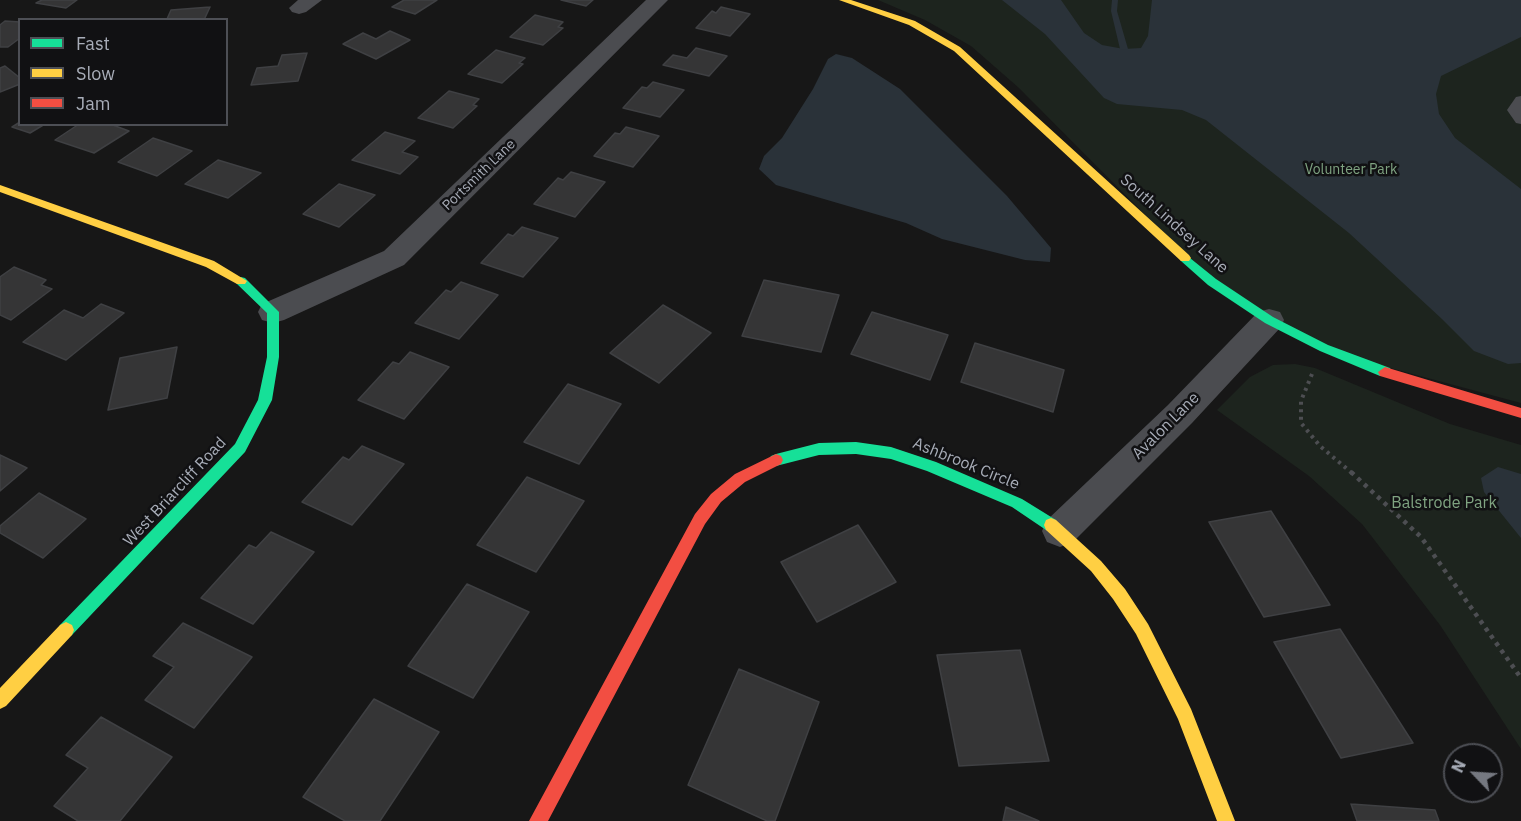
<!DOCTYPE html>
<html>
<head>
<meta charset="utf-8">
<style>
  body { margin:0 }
  #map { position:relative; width:1521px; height:821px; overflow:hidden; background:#171717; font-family:"IBM Plex Sans",sans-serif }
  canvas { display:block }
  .legend { position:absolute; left:18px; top:18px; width:210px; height:108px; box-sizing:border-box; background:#111113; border:2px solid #4d4f55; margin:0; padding:8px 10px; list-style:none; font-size:18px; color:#a8adb8 }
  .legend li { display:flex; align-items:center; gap:12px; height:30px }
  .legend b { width:30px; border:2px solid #4d4f55 }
  .north { position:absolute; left:1443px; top:743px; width:60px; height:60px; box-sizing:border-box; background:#111113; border:2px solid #4d4f55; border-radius:50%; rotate:295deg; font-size:16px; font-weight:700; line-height:24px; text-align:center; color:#a8adb8 }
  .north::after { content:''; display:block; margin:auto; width:21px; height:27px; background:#757880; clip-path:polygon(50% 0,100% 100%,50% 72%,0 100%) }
</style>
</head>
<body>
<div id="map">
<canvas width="1521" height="821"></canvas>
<ul class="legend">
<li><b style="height:8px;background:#16e098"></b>Fast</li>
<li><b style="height:8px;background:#ffcf43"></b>Slow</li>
<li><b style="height:8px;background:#f24e42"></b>Jam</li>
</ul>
<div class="north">N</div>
</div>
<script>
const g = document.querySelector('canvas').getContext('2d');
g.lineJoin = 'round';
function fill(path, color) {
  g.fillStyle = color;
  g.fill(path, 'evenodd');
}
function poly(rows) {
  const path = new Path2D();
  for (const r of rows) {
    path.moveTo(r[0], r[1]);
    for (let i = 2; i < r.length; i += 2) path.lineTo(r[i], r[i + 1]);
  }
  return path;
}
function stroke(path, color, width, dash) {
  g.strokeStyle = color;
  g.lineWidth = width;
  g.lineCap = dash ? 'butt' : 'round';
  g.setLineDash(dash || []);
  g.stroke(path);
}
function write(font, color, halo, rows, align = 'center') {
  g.font = font + ' "IBM Plex Sans",sans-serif';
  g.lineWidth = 5;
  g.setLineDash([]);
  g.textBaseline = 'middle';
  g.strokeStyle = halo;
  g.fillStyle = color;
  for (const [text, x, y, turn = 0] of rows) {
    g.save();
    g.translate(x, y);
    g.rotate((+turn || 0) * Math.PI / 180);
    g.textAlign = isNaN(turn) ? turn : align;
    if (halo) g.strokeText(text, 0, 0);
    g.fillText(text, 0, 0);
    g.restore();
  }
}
const green = poly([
  [878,0,1521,0,1521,403,1338,354,1212,282,1019,88,971,46,925,20],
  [1295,364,1315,368,1450,424,1521,445,1521,749,1440,625,1362,524,1309,476,1217,410,1250,377,1273,365]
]);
const water = poly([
  [1002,0,1061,0,1084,33,1102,45,1124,49,1141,48,1148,36,1152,0,1521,0,1521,37,1441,76,1436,94,1439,114,1455,138,1521,189,1521,363,1508,364,1474,351,1442,319,1349,233,1206,120,1182,110,1117,104,1104,98,1045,34],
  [836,54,852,58,900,89,1007,196,1051,248,1050,262,1025,260,942,239,906,223,776,185,759,169,764,156,782,138,813,89,828,59],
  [1498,467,1521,474,1521,538,1484,492,1481,478]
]);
const stream = poly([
  [1112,0,1118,0,1117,11,1128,49,1126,50,1120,49,1111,11,1112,0]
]);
const building = poly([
  [42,0,77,0,66,8,36,3,42,0],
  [404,0,437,0,415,14,392,7,404,0],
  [561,0,593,0,586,6,561,0],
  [210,7,204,20,161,20,167,19,171,10,210,7],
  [721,7,750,14,730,36,696,28,712,11,716,13,721,7],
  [535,15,563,22,558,27,563,28,543,45,510,37,535,15],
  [5,21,20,22,20,38,8,47,0,47,0,25,5,21],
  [390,31,410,40,376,59,343,44,363,33,376,39,390,31],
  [696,48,727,56,709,76,663,65,673,55,687,58,696,48],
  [496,50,525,58,519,63,523,64,502,83,468,74,496,50],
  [307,53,298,81,251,85,257,68,278,66,282,55,307,53],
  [5,66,20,78,20,84,0,92,0,68,5,66],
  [653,82,684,90,660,117,623,108,642,87,647,88,653,82],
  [449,91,479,99,473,105,477,106,453,128,418,118,449,91],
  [20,122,20,124,45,124,30,133,12,127,20,122],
  [79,124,110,124,129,131,94,153,55,140,79,124],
  [626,127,659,136,633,167,594,156,615,133,620,134,626,127],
  [385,132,415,141,402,152,418,157,400,174,352,160,385,132],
  [153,138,192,151,157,176,118,162,153,138],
  [218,160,261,173,228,198,185,184,218,160],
  [571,172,605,182,575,217,534,204,558,178,563,180,571,172],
  [339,184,375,195,339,227,303,214,339,184],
  [522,227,558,238,523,277,481,263,508,234,513,236,522,227],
  [14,267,46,280,41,285,52,289,11,320,0,315,0,277,14,267],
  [764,280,839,295,821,352,742,336,764,280],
  [461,282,498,295,459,339,415,323,446,290,451,292,461,282],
  [101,304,124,313,66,360,23,342,64,310,83,318,101,304],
  [663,305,711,333,659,383,610,353,663,305],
  [872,312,948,335,930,380,851,354,872,312],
  [975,343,1064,370,1053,412,961,382,975,343],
  [177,347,167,398,108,410,120,358,177,347],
  [410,352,449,367,404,419,358,400,393,362,399,364,410,352],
  [568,384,621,404,579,464,524,442,568,384],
  [362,446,404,464,352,525,302,502,343,457,349,460,362,446],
  [0,455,27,468,0,491,0,455],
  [527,477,584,501,536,572,477,545,527,477],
  [39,493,86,519,43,558,0,533,0,526,39,493],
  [1271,511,1330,605,1264,617,1209,522,1271,511],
  [858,525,896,582,817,622,781,562,858,525],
  [271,532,314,552,253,624,201,598,249,545,256,548,271,532],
  [467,584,529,612,473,698,408,666,467,584],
  [183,623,252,657,194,728,145,700,174,667,153,656,183,623],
  [1340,629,1413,743,1341,758,1274,642,1340,629],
  [1020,650,1049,761,959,766,937,655,1020,650],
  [739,669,819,702,775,821,767,821,688,785,739,669],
  [374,699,439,732,380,821,345,821,303,797,374,699],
  [101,717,172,757,120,821,78,821,54,806,88,768,66,755,101,717],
  [1351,804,1435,810,1439,821,1357,821,1351,804],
  [1006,807,1039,821,1003,821,1006,807]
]);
const pathFar1 = poly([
  [1312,374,1301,401,1301,423,1320,446,1353,474]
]);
const path = poly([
  [1351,472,1421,537,1521,678]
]);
const lane = poly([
  [1521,96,1521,124,1516,123,1507,110,1516,97,1521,96]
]);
const street = poly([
  [298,0,322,0,306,12,299,14,292,12,289,8,298,0],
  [646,0,668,0,404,265,284,320,273,323,262,320,258,312,262,304,384,251,646,0],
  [1269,309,1280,312,1284,320,1280,328,1192,423,1073,542,1060,547,1047,542,1042,531,1047,520,1168,405,1258,312,1269,309]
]);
const fast = poly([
  [1185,254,1216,279,1273,317,1328,345,1390,368,1392,372,1390,376,1380,376,1320,351,1265,323,1208,285,1181,261,1179,258,1185,254],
  [241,277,245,278,279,312,279,357,272,400,245,452,72,635,66,638,60,635,58,630,60,625,235,444,258,400,267,357,267,313,237,284,235,281,241,277],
  [856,442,891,447,936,462,1022,499,1056,520,1058,525,1056,530,1051,532,1046,530,1012,507,927,471,891,459,856,454,819,455,776,466,771,464,769,460,771,456,776,454,819,443,856,442]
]);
const slow = poly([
  [839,0,851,0,915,21,960,47,1189,255,1191,258,1189,261,1181,261,954,51,909,25,839,0],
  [0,185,214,261,247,281,245,284,237,284,206,267,0,192,0,185],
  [1051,518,1056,520,1101,561,1125,589,1148,624,1191,709,1235,821,1217,821,1178,719,1136,634,1113,599,1091,571,1046,530,1044,525,1046,520,1051,518],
  [66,622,72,625,74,630,72,635,6,706,0,709,0,688,60,625,66,622]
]);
const jam = poly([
  [1385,367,1521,408,1521,418,1380,376,1378,372,1385,367],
  [776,454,781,456,783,460,781,464,745,482,721,502,705,524,548,821,529,821,695,514,711,494,735,474,776,454]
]);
const farParknames = [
  ["Volunteer Park",1351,170]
];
const farStreetnames = [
  ["Portsmith Lane",479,175,-44]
];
const streetNames = [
  ["South Lindsey Lane",1174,224,42],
  ["Avalon Lane",1166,426,-45],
  ["Ashbrook Circle",966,464,22],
  ["West Briarcliff Road",175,492,-47]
];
const parkNames = [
  ["Balstrode Park",1444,503]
];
fill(green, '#1d241e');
fill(water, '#2a3239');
fill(stream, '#2a3239');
fill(building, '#353536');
stroke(building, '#3f4043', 1.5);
stroke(pathFar1, '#4d4e52', 4, [3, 4.5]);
stroke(path, '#4d4e52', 4.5, [4, 5]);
fill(lane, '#4b4c50');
fill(street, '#4b4c50');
fill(fast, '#16e098');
fill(slow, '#ffcf43');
fill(jam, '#f24e42');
write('14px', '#7fa381', '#111113', farParknames);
write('14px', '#a8adb8', '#111113', farStreetnames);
write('16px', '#a8adb8', '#111113', streetNames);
write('16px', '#7fa381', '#111113', parkNames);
</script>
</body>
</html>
